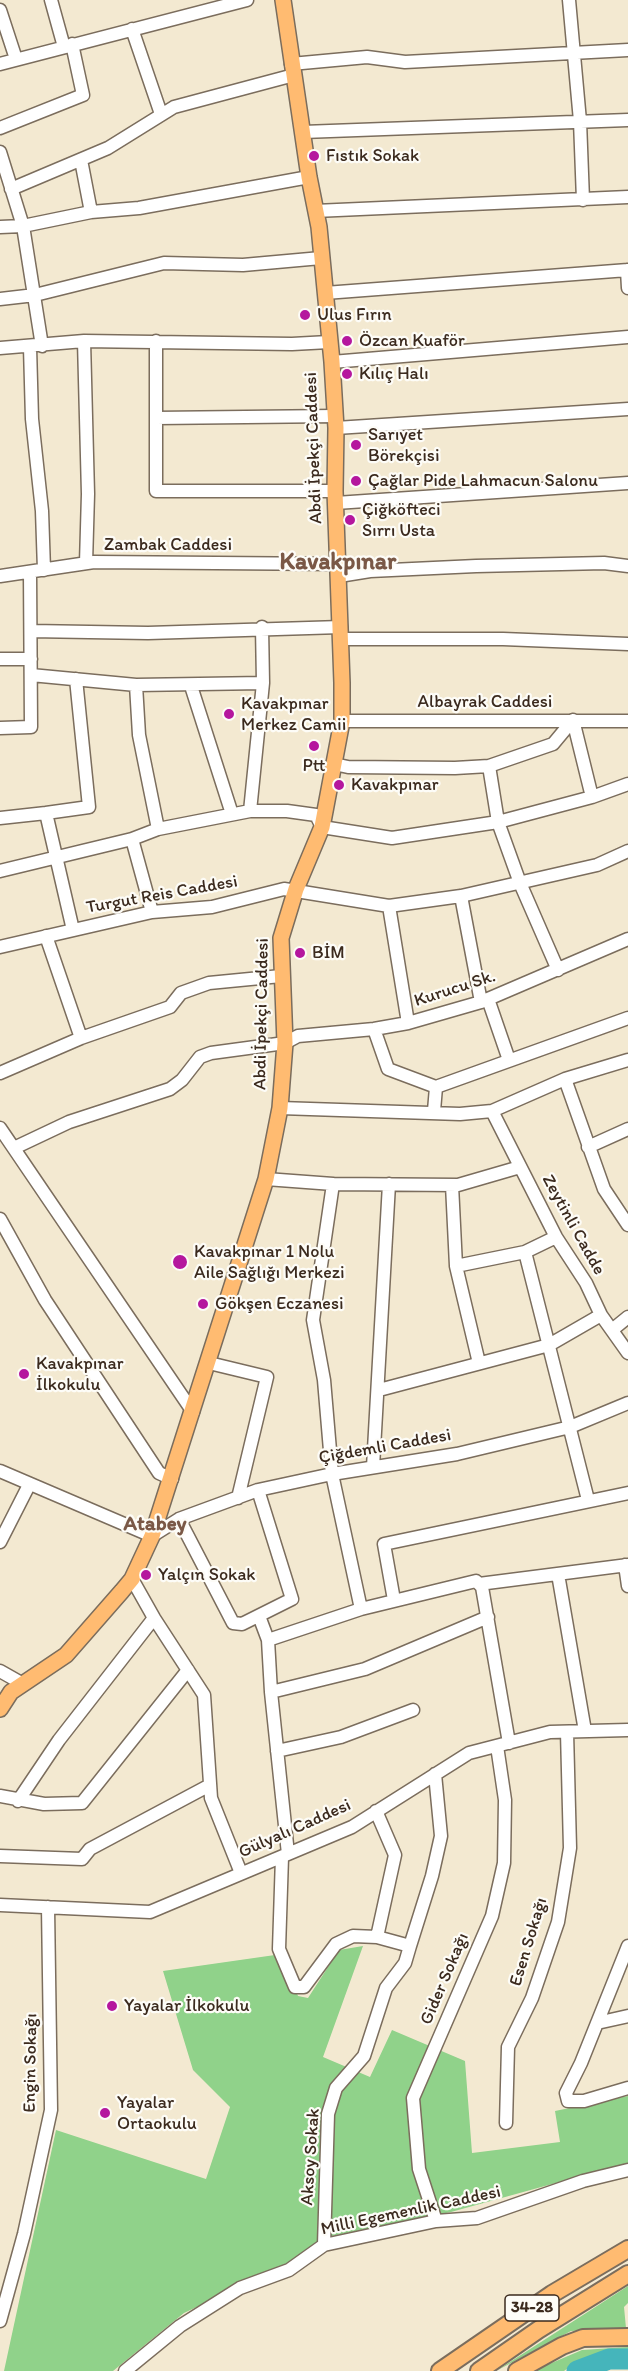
<!DOCTYPE html>
<html>
<head>
<meta charset="utf-8">
<style>
  body { margin:0 }
  canvas { display:block; background:#f3e9d1 }
</style>
</head>
<body>
<canvas width="628" height="2371"></canvas>
<script>
const g = document.querySelector('canvas').getContext('2d');
g.lineJoin = 'round';
function fill(path, color) {
  g.fillStyle = color;
  g.fill(path, 'evenodd');
}
function poly(rows) {
  const path = new Path2D();
  for (const r of rows) {
    path.moveTo(r[0], r[1]);
    for (let i = 2; i < r.length; i += 2) path.lineTo(r[i], r[i + 1]);
  }
  return path;
}
function stroke(path, color, width, dash) {
  g.strokeStyle = color;
  g.lineWidth = width;
  g.lineCap = dash ? 'butt' : 'round';
  g.setLineDash(dash || []);
  g.stroke(path);
}
function write(font, color, halo, rows, align = 'center') {
  g.font = font + ' Itim,sans-serif';
  g.lineWidth = 4.5;
  g.setLineDash([]);
  g.textBaseline = 'middle';
  g.strokeStyle = halo;
  g.fillStyle = color;
  for (const [text, x, y, turn = 0] of rows) {
    g.save();
    g.translate(x, y);
    g.rotate((+turn || 0) * Math.PI / 180);
    g.textAlign = isNaN(turn) ? turn : align;
    if (halo) g.strokeText(text, 0, 0);
    g.fillText(text, 0, 0);
    g.restore();
  }
}
const green = poly([
  [363,1946,323,2057,370,2077,392,2030,465,2061,472,2153,560,2142,555,2111,628,2096,628,2163,451,2212,332,2236,285,2265,184,2313,113,2371,4,2371,56,2130,206,2179,230,2107,193,2070,163,1971,282,1954,298,1996,308,1998,339,1950],
  [628,2286,628,2303,624,2307,626,2328,571,2331,496,2371],
  [628,2347,628,2352,606,2351,575,2363,564,2371,533,2371,582,2350]
]);
const river = poly([
  [577,2371,609,2359,628,2359]
]);
const minor = poly([
  [51,0,64,47],
  [569,0,580,121,583,200],
  [0,10,16,59],
  [132,29,161,114],
  [0,64,247,0],
  [291,64,367,57,405,62,628,50],
  [0,128,83,95,72,44],
  [303,132,628,120],
  [0,152,23,226,42,346],
  [81,160,91,212],
  [11,189,108,148,174,107,294,75],
  [315,211,628,197],
  [0,227,23,226,91,212,139,208,309,177],
  [627,270,628,288],
  [325,293,628,270],
  [0,299,35,295,164,263,243,265,321,258],
  [84,341,88,494,86,563],
  [156,341,156,491,335,491],
  [30,347,32,419,42,511,44,570],
  [0,348,84,341,292,344,329,342],
  [332,362,628,337],
  [156,418,335,416],
  [336,428,628,409],
  [336,503,628,483],
  [0,576,94,562,337,564],
  [339,576,370,571,476,566,604,563,628,566],
  [31,631,148,633,341,627],
  [342,639,503,639,628,644],
  [0,659,31,659],
  [31,675,136,685,263,683],
  [136,685,139,735,158,829],
  [191,686,232,814],
  [573,720,592,797,628,784],
  [342,721,628,721],
  [0,728,31,727,30,572],
  [334,764,348,767,455,768,489,766,553,744,573,720],
  [489,766,498,822,520,883,558,970],
  [250,811,263,683,262,627],
  [46,813,89,807,76,679],
  [0,818,46,813,73,930],
  [132,839,152,912],
  [0,871,132,839,158,829,250,811,287,811,316,815,322,827,392,838,498,822,592,797],
  [461,896,481,1002],
  [389,906,408,1023],
  [46,936,81,1038],
  [0,947,152,912,212,907,284,889,389,906,461,896,597,865,628,851],
  [488,999,509,1060],
  [374,1029,388,1069,436,1087,628,1018],
  [0,1073,81,1038,170,1007,181,993,209,983,281,976],
  [565,1079,604,1189,628,1225],
  [280,1108,460,1114,492,1111,565,1079,628,1060],
  [434,1111,436,1087],
  [492,1111,556,1237,586,1283,601,1315,628,1353],
  [0,1128,193,1412],
  [588,1147,628,1129],
  [14,1148,69,1122,170,1089,182,1080,200,1057,211,1053,285,1043,298,1036,374,1029,408,1023,481,1002,628,939],
  [266,1179,333,1184,458,1185,520,1167],
  [333,1184,313,1320,324,1380,332,1474,361,1609],
  [452,1185,456,1266,479,1363],
  [0,1219,45,1300,159,1473,172,1479],
  [525,1252,588,1500],
  [456,1266,525,1252,556,1237],
  [612,1330,628,1317],
  [209,1363,267,1377,238,1498],
  [379,1390,549,1345,601,1315],
  [373,1467,389,1184],
  [0,1471,152,1536,179,1519,258,1490,332,1474,457,1454,570,1427,628,1403],
  [179,1519,233,1623,242,1624,292,1599,258,1490],
  [0,1542,29,1485],
  [625,1565,628,1586],
  [558,1574,585,1731],
  [132,1579,154,1618,204,1695,211,1798,241,1873],
  [479,1584,628,1565],
  [394,1600,384,1544,628,1493],
  [259,1616,268,1640,271,1692,288,1854],
  [268,1640,361,1609,476,1581,482,1587,509,1743],
  [0,1671,23,1684],
  [271,1692,365,1669,488,1617],
  [277,1751,341,1737,413,1710],
  [0,1796,44,1804,82,1803,188,1670],
  [18,1801,59,1740,154,1618],
  [0,1856,82,1859,90,1849,210,1785],
  [282,1857,279,1949,295,1987,304,1987,336,1944,353,1936,377,1937,395,1855,376,1811],
  [0,1905,150,1912,352,1827,469,1753,550,1732,628,1730],
  [410,1946,432,1876,441,1836,435,1774],
  [628,1946,581,2063,566,2093,568,2101,584,2101,628,2088],
  [597,2023,628,2016],
  [506,2123,508,2047,532,1998,558,1922,570,1848,567,1732],
  [436,2221,419,2169,413,2098,492,1916,504,1863,505,1800,497,1746],
  [324,2245,328,2114,336,2088,364,2056,386,1988,405,1963,410,1946,377,1937],
  [0,2321,24,2234,51,2110,48,1907],
  [125,2371,180,2326,240,2288,289,2270,324,2245,436,2221,477,2218,583,2181,628,2170]
]);
const major = poly([
  [0,1709,11,1692,66,1655,122,1591,132,1579,152,1536,266,1179,280,1108,285,1043,281,938,296,889,322,827,342,721,342,683,335,491,336,428,332,362,319,227,309,177,283,0]
]);
const highway = poly([
  [440,2371,552,2294,628,2249],
  [479,2371,538,2330,628,2274],
  [517,2371,562,2346,583,2338,628,2337]
]);
const markers = [
  [314,156,6,"#b5179e"],
  [305,315,6,"#b5179e"],
  [347,341,6,"#b5179e"],
  [347,374,6,"#b5179e"],
  [356,445,6,"#b5179e"],
  [356,481,6,"#b5179e"],
  [350,520,6,"#b5179e"],
  [229,714,6,"#b5179e"],
  [314,746,6,"#b5179e"],
  [339,785,6,"#b5179e"],
  [300,953,6,"#b5179e"],
  [180,1262,8,"#b5179e"],
  [203,1304,6,"#b5179e"],
  [24,1374,6,"#b5179e"],
  [146,1575,6,"#b5179e"],
  [112,2006,6,"#b5179e"],
  [105,2113,6,"#b5179e"]
];
const shields = [
  [532,2308,54]
];
const shieldNames = [
  ["34-28",532,2308]
];
const poiNames = [
  ["Fıstık Sokak",326,156],
  ["Ulus Fırın",317,315],
  ["Özcan Kuaför",359,341],
  ["Kılıç Halı",359,374],
  ["Sarıyet",368,435],
  ["Börekçisi",368,456],
  ["Çağlar Pide Lahmacun Salonu",368,481],
  ["Çiğköfteci",362,510],
  ["Sırrı Usta",362,531],
  ["Kavakpınar",241,704],
  ["Merkez Camii",241,725],
  ["Ptt",314,766,"center"],
  ["Kavakpınar",351,785],
  ["BİM",312,953],
  ["Kavakpınar 1 Nolu",194,1252],
  ["Aile Sağlığı Merkezi",194,1273],
  ["Gökşen Eczanesi",215,1304],
  ["Kavakpınar",36,1364],
  ["İlkokulu",36,1385],
  ["Yalçın Sokak",158,1575],
  ["Yayalar İlkokulu",124,2006],
  ["Yayalar",117,2103],
  ["Ortaokulu",117,2124]
];
const streetNames = [
  ["Abdi İpekçi Caddesi",314,448,-92],
  ["Zambak Caddesi",168,545],
  ["Albayrak Caddesi",485,702],
  ["Turgut Reis Caddesi",162,895,-10],
  ["Kurucu Sk.",455,989,-18],
  ["Abdi İpekçi Caddesi",262,1014,-89],
  ["Zeytinli Cadde",573,1225,61],
  ["Çiğdemli Caddesi",385,1447,-10],
  ["Gülyalı Caddesi",295,1829,-24],
  ["Esen Sokağı",529,1942,-73],
  ["Gider Sokağı",445,1979,-67],
  ["Engin Sokağı",31,2063,-89],
  ["Aksoy Sokak",311,2157,-86],
  ["Milli Egemenlik Caddesi",411,2211,-12]
];
const quarterNames = [
  ["Atabey",155,1525]
];
const districtNames = [
  ["Kavakpınar",338,563]
];
fill(green, '#90d28a');
stroke(river, '#45b5bb', 21);
stroke(minor, '#7b6d5d', 15);
stroke(major, '#7b6d5d', 18);
stroke(highway, '#7b6d5d', 20);
stroke(minor, '#fff', 12);
stroke(major, '#ffbb71', 15);
stroke(highway, '#ffbb71', 16);
for (const [x, y, r, color] of markers) {
  const dot = new Path2D();
  dot.arc(x, y, r, 0, 2 * Math.PI);
  g.fillStyle = color;
  g.fill(dot);
  stroke(dot, '#fdfcf7', 2);
}
for (const [x, y, w] of shields) {
  const box = new Path2D();
  box.roundRect(x - w / 2, y - 13, w, 26, 4.5);
  g.fillStyle = '#fdfcf7';
  g.fill(box);
  stroke(box, '#3b2a1e', 1.5);
}
write('bold 16px', '#3b2a1e', null, shieldNames);
write('18px', '#3b2a1e', '#fdfcf7', poiNames, 'left');
write('18px', '#3b2a1e', '#fdfcf7', streetNames);
write('bold 21px', '#7a5846', '#fdfcf7', quarterNames);
write('bold 24px', '#7a5846', '#fdfcf7', districtNames);
</script>
</body>
</html>
